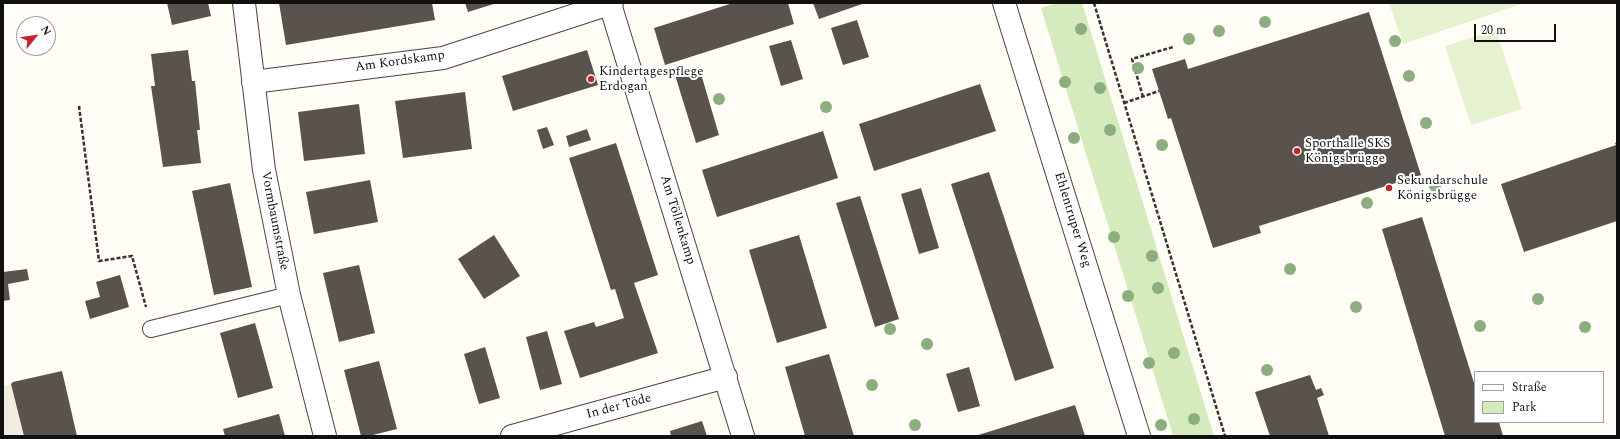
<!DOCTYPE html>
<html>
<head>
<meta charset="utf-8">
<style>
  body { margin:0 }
  #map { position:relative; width:1620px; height:439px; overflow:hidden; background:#fffdf5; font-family:Spectral,serif }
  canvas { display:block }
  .frame { position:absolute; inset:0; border:4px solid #111; pointer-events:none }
  .legend { position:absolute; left:1474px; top:371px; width:130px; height:52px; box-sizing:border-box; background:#fff; border:1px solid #a0a0a0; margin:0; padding:5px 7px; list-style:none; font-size:12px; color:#111 }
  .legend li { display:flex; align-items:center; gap:8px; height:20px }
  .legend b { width:20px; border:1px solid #a0a0a0 }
  .north { position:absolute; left:16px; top:16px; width:40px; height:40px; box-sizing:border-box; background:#fff; border:1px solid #a0a0a0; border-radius:50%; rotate:61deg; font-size:11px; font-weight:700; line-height:16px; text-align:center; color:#111 }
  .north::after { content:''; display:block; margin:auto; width:14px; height:18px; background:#c4262e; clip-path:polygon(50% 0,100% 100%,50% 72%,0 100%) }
  .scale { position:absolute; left:1474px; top:24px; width:82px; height:18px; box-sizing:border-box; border:2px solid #111; border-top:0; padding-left:5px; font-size:12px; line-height:14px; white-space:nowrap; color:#111; -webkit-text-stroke:3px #fff; paint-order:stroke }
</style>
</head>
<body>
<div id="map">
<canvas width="1620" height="439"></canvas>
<div class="frame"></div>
<ul class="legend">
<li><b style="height:5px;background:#fff"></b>Straße</li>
<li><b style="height:11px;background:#d5ebbd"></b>Park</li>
</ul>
<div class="north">N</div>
<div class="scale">20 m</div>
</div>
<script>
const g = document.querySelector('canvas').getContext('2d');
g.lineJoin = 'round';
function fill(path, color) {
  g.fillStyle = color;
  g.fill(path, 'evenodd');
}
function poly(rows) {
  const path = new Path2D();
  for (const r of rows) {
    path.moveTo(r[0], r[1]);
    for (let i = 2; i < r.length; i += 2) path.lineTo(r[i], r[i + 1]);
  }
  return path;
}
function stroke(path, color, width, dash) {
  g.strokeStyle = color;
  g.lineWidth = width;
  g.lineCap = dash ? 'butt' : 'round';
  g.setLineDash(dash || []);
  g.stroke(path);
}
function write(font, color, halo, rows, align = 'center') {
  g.font = font + ' Spectral,serif';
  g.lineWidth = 4;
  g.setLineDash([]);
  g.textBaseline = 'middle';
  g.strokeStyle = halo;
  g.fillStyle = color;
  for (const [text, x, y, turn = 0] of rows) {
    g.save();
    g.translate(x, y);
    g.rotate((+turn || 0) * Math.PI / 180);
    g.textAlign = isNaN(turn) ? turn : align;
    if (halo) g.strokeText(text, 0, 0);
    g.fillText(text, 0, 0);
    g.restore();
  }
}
const green = poly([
  [1057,3,1082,3,1214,436,1173,436,1041,8]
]);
const pitch = poly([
  [1389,3,1524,3,1403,44],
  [1496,30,1522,109,1471,125,1445,46]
]);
const plaza = poly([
  [11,384,24,436,3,436,3,386]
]);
const building = poly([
  [167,3,208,3,211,16,172,25],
  [279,3,432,3,435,20,286,45],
  [465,3,497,3,468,12],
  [733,3,788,3,794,24,665,65,654,28],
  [813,3,865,3,819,19],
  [1369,12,1421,175,1259,226,1261,233,1213,248,1171,118,1168,119,1152,69,1185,59,1188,69],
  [857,20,869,57,843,65,831,28],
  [791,40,803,79,781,86,769,46],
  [188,50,192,81,195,81,200,130,197,130,201,163,163,167,151,86,155,86,151,54],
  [587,50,598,85,513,111,502,76],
  [699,67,719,135,696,143,675,75],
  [980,84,996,131,874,171,859,124],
  [465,92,472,149,403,158,395,101],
  [359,104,365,154,304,161,298,112],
  [547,127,554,145,543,149,537,130],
  [587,129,591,140,569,147,566,136],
  [823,131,838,178,717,217,702,170],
  [1617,142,1617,221,1524,252,1501,184,1616,145,1615,143],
  [616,143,658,275,634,283,658,353,580,378,564,331,594,322,596,327,624,318,615,289,611,290,569,158],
  [989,172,1054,368,1015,381,951,184],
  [370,180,378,222,314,234,306,192],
  [230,183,252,287,214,295,192,191],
  [921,188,939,248,919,254,901,194],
  [860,196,899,319,875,327,836,203],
  [1422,217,1475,386,1475,422,1499,422,1503,436,1445,436,1382,229],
  [494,235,520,276,484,299,458,259],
  [799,235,827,328,777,343,749,250],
  [359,265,375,333,339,342,323,273],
  [27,269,29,280,8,284,10,300,3,301,3,272],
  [120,275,129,307,90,319,85,301,100,297,96,282],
  [255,323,273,388,238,398,220,333],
  [547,331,562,384,540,390,526,337],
  [485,347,500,398,479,404,464,354],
  [829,354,854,436,805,436,785,367],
  [379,361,397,429,369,436,361,436,344,370],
  [969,367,980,406,958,412,946,374],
  [62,371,77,436,24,436,11,384,13,382],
  [1310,375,1316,390,1321,388,1324,395,1317,398,1329,436,1270,436,1255,392],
  [1075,405,1085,436,975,436],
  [279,414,285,436,225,436,223,429],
  [702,421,707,436,671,436,670,431]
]);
const path = poly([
  [1094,3,1225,436],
  [1143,97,1132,59,1173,47],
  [1124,103,1159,91],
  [79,106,99,261,132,256,146,307]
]);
const service = poly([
  [151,329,289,295]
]);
const minor = poly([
  [244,3,264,170,289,295,325,436],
  [1004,3,1139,436],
  [610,4,743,436],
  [253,82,443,58,612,3],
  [512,436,726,377]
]);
const trees = [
  [1265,22],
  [1081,29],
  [1219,31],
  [1189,39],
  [1395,41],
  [1138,68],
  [1409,76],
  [1065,82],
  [1100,88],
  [719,99],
  [826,107],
  [1426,123],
  [1110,130],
  [1074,138],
  [1162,145],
  [1435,186],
  [1367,203],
  [1114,237],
  [1152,256],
  [1290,269],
  [1158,288],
  [1128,296],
  [1538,299],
  [1356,307],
  [1480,326],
  [1585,327],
  [890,329],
  [927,344],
  [1174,353],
  [1149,363],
  [1267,370],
  [872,385],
  [1194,419],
  [915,425],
  [1161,425]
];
const markers = [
  [591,79,4,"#c4262e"],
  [1297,151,4,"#c4262e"],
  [1389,188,4,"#c4262e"]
];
const streetNames = [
  ["Am Kordskamp",400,62,-8],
  ["Am Töllenkamp",677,220,73],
  ["Ehlentruper Weg",1072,220,73],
  ["Vormbaumstraße",274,221,79],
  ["In der Töde",619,407,-15]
];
const poiNames = [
  ["Kindertagespflege",599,72],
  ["Erdogan",599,87],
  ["Sporthalle SKS",1305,144],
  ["Königsbrügge",1305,159],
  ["Sekundarschule",1397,181],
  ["Königsbrügge",1397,196]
];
fill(green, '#d5ebbd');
fill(pitch, '#e6f2cf');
fill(plaza, '#f1ede2');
fill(building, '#5a524d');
stroke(service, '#444', 18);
stroke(minor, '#444', 24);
stroke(path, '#333', 2.5, [4, 2]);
stroke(service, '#fff', 16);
stroke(minor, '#fff', 22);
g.fillStyle = '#8dad7f';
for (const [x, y] of trees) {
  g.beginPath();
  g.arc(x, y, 6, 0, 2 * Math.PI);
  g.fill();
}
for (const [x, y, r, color] of markers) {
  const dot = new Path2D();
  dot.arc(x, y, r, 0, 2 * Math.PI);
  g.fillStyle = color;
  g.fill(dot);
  stroke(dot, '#fff', 1.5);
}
write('13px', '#111', '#fff', streetNames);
write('13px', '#111', '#fff', poiNames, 'left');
</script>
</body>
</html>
